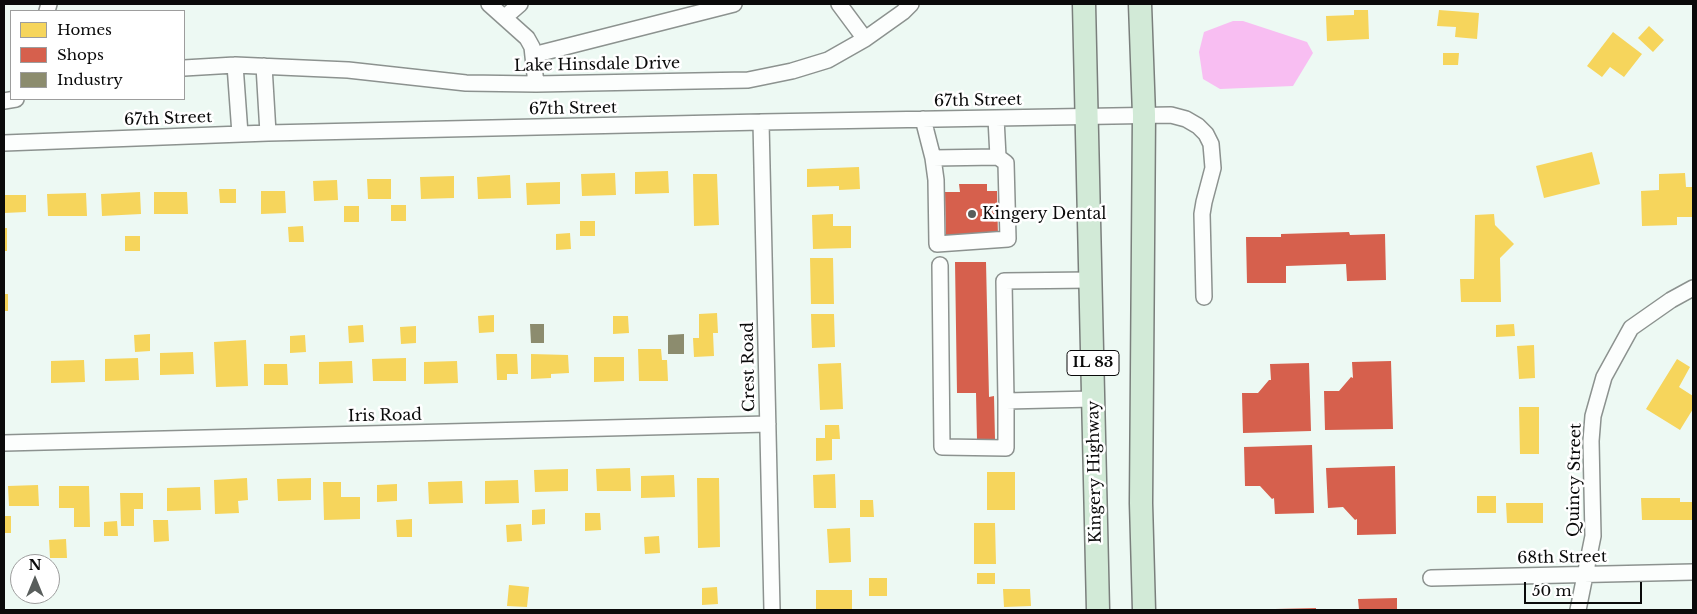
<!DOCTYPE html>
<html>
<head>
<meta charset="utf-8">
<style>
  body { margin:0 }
  #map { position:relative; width:1697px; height:614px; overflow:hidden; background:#edf9f3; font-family:"Libre Baskerville",serif }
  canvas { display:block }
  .frame { position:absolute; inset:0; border:5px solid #0a0a0a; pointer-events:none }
  .legend { position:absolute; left:10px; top:10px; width:175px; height:90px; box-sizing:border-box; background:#fff; border:1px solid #9d9d9d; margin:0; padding:6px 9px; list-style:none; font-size:15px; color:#0a0a0a }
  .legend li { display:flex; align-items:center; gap:10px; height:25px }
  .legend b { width:25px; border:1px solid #9d9d9d }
  .north { position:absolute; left:10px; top:554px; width:50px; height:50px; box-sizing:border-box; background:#fff; border:1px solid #9d9d9d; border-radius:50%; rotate:0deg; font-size:14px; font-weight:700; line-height:20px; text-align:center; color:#0a0a0a }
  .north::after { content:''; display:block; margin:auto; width:18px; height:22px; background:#595e5c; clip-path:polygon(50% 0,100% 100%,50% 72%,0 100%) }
  .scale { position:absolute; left:1524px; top:582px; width:118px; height:22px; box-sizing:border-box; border:2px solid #0a0a0a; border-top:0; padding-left:6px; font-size:15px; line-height:18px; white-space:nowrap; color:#0a0a0a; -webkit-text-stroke:4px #fff; paint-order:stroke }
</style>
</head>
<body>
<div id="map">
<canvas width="1697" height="614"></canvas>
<div class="frame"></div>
<ul class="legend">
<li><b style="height:14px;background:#f6d55c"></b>Homes</li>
<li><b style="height:14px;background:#d6604d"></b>Shops</li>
<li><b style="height:14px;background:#8c8c6e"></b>Industry</li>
</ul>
<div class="north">N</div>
<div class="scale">50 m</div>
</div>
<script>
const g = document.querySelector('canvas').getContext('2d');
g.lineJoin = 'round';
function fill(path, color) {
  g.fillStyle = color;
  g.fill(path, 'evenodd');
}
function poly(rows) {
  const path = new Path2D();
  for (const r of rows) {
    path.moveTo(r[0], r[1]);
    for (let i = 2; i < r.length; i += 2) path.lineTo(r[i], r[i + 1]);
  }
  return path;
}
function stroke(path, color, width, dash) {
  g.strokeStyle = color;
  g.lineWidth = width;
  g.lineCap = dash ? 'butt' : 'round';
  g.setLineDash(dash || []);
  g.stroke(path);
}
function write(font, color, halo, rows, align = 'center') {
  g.font = font + ' "Libre Baskerville",serif';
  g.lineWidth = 5;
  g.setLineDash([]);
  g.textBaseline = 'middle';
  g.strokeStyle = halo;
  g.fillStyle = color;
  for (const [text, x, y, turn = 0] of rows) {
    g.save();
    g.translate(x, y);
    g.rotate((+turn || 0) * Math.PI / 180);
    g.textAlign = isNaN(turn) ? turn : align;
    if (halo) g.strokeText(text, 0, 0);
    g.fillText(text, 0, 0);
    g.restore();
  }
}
const water = poly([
  [1233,21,1243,21,1307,42,1313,53,1293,86,1220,89,1203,79,1199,52,1204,32]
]);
const homes = poly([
  [1354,10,1368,10,1369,39,1327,41,1326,16,1354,15],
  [1439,10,1479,13,1477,39,1455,37,1456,27,1437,26],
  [1649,26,1664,40,1653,52,1638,38],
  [1613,32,1642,54,1624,77,1610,67,1602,77,1587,66],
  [1443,53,1459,53,1458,65,1443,65],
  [1592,152,1600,184,1544,198,1536,166],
  [859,167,860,189,839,190,839,186,807,187,807,169],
  [668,171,669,193,635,194,635,172],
  [615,173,616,195,582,196,581,174],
  [1685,173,1686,187,1693,187,1693,217,1677,217,1677,225,1642,226,1641,191,1659,190,1659,174],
  [693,174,717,174,719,225,694,226],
  [510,175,511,198,478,199,477,177],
  [454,176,454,198,421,199,420,177],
  [367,179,391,179,391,199,368,199],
  [337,180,338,200,314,201,313,181],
  [560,182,560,204,527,205,526,183],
  [219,189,236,189,236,203,220,203],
  [261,191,285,191,286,213,261,214],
  [140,192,141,214,102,216,101,194],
  [154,192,187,192,188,214,154,214],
  [86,193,87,216,48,216,47,194],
  [4,195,26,195,26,212,4,213],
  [391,205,406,205,406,221,391,221],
  [344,206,359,206,359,222,344,222],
  [833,214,833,226,851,226,851,248,813,249,812,215],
  [1494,214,1495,225,1514,244,1500,258,1501,302,1461,302,1460,279,1474,279,1475,215],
  [580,221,595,221,595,236,580,236],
  [303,226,304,242,289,242,288,227],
  [4,228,7,228,7,251,4,251],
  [570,233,571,249,556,250,556,234],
  [125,236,140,236,140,251,125,251],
  [810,258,833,258,834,304,811,304],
  [4,294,8,294,8,311,4,311],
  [717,313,718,333,713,333,714,356,694,357,693,338,699,338,699,314],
  [811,314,834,314,835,347,812,348],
  [494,315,494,332,479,333,478,316],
  [613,316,628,316,629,333,613,334],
  [1514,324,1515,336,1496,337,1496,325],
  [363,325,364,342,349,343,348,326],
  [416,326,416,343,401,344,400,327],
  [150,334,150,351,135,352,134,335],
  [305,335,306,352,290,353,290,336],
  [246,340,248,386,216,387,214,342],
  [1534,345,1535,378,1519,379,1517,346],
  [638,349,661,349,662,360,667,360,668,381,639,381],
  [193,352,194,374,160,375,160,353],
  [496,354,517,354,518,374,507,374,507,380,497,380],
  [531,354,568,355,569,373,551,374,551,378,531,379],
  [594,357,624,357,624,381,594,382],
  [138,358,139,380,105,381,105,359],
  [406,358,406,381,373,381,372,359],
  [1677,359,1690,367,1679,387,1693,396,1693,409,1680,430,1646,409],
  [84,360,85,382,51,383,51,361],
  [352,361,353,383,319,384,319,362],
  [457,361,458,383,424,384,424,362],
  [841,363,843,409,820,410,818,364],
  [264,364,287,364,288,385,264,385],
  [1519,407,1539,407,1539,454,1520,454],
  [825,425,839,425,840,439,832,439,832,460,816,461,816,438,825,438],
  [630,468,631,491,597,491,596,469],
  [568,469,568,491,535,492,534,470],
  [987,472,1015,472,1015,510,987,510],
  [835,474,836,508,814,508,813,475],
  [674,475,675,497,641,498,641,476],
  [247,478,248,500,238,501,239,513,215,514,214,480],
  [311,478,311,500,278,501,277,479],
  [697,478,719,478,720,547,698,548],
  [518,480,519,503,485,504,485,481],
  [462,481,463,503,429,504,428,482],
  [323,482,341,482,341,497,360,497,360,519,324,520],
  [397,484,397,501,377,502,377,485],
  [38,485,39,506,9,506,8,486],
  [59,486,89,486,90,527,74,527,74,508,59,508],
  [200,487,201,510,167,511,167,488],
  [120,493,143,493,143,509,134,509,134,526,121,526],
  [1477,496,1496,496,1496,513,1477,513],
  [1641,498,1680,498,1680,502,1693,502,1693,520,1642,520],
  [860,500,873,500,874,517,860,517],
  [1506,503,1543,503,1543,523,1507,523],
  [545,509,545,524,532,525,532,510],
  [585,513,600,513,601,530,585,531],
  [4,516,11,516,11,533,4,533],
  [412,519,412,537,397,537,396,520],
  [153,520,168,520,169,541,154,542],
  [117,521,118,536,104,536,104,522],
  [974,523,995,523,996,564,974,564],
  [521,524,522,541,507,542,506,525],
  [850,528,851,562,829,563,827,529],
  [659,536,660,553,645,554,644,537],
  [66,539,67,558,50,558,49,540],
  [977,573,995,573,995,584,977,584],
  [869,578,887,578,887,596,869,596],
  [509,585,529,587,527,607,507,606],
  [717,587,718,604,702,605,702,588],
  [1003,589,1030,589,1031,606,1004,607],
  [816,590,852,590,852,610,816,610]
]);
const shops = poly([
  [959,184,987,184,987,191,997,191,998,237,946,238,945,192,960,192],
  [1349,232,1350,235,1385,234,1386,280,1347,281,1346,264,1286,266,1286,283,1247,283,1246,237,1281,237,1281,234],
  [955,262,986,262,989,397,994,396,995,439,977,440,976,393,957,393],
  [1391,361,1393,429,1325,430,1324,391,1339,391,1351,377,1353,378,1352,362],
  [1309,363,1311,431,1243,433,1242,393,1258,393,1269,380,1271,380,1270,364],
  [1312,445,1314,513,1275,514,1274,498,1272,499,1260,486,1245,486,1244,447],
  [1395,466,1396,534,1357,535,1357,519,1355,520,1343,507,1328,508,1326,468],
  [1397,598,1397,610,1359,610,1358,599],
  [1316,608,1316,610,1275,610,1275,609]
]);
const industry = poly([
  [530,324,544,324,544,343,531,343],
  [684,334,684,354,668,354,668,335]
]);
const minor = poly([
  [489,4,527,38,532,47,536,84],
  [839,4,865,39],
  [47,11,49,4],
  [505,17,520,4],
  [533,55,734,4],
  [235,65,240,134],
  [264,66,268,133],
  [184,68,235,65,348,70,466,83,536,84,748,80,792,71,828,60,865,39,903,12,911,4],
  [4,101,16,99],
  [923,119,933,158,998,157,996,118],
  [761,122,772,610],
  [4,143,268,133,761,122,1171,115,1186,119,1198,126,1206,134,1211,144,1213,168,1204,202,1202,214,1204,297],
  [933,158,936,180,937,244,1008,239,1006,163,998,157],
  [940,265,942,447,1006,448,1006,401],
  [1091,280,1004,281,1006,401,1093,399],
  [4,443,768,424],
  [1431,578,1693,572],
  [1578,610,1593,536,1591,441,1593,416,1604,377,1631,328,1671,300,1693,288]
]);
const highway = poly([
  [1084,4,1098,610],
  [1140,4,1144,115,1141,503,1144,610]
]);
const markers = [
  [972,214,5,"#595e5c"]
];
const shields = [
  [1093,363,52]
];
const shieldNames = [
  ["IL 83",1093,363]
];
const streetNames = [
  ["Lake Hinsdale Drive",597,65,-1],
  ["67th Street",978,101,-1],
  ["67th Street",573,109,-1],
  ["67th Street",168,119,-2],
  ["Crest Road",749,367,-91],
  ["Iris Road",385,416,-1],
  ["Kingery Highway",1095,472,-91],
  ["Quincy Street",1575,480,-89],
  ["68th Street",1562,558,-1]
];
const poiNames = [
  ["Kingery Dental",982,214]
];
fill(water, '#f8bef2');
fill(homes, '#f6d55c');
fill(shops, '#d6604d');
fill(industry, '#8c8c6e');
stroke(minor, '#8c928f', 18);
stroke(highway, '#7a7f7c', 25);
stroke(minor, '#fcfefd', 15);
stroke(highway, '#d2ead7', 22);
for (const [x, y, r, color] of markers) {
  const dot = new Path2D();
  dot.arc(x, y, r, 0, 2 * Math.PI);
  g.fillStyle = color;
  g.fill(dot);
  stroke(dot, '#fff', 2);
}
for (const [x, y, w] of shields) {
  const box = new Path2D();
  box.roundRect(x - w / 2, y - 12.5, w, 25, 4);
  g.fillStyle = '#fff';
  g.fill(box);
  stroke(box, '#0a0a0a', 1);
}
write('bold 15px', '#0a0a0a', null, shieldNames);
write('16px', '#0a0a0a', '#fff', streetNames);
write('16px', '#0a0a0a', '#fff', poiNames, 'left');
</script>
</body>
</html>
